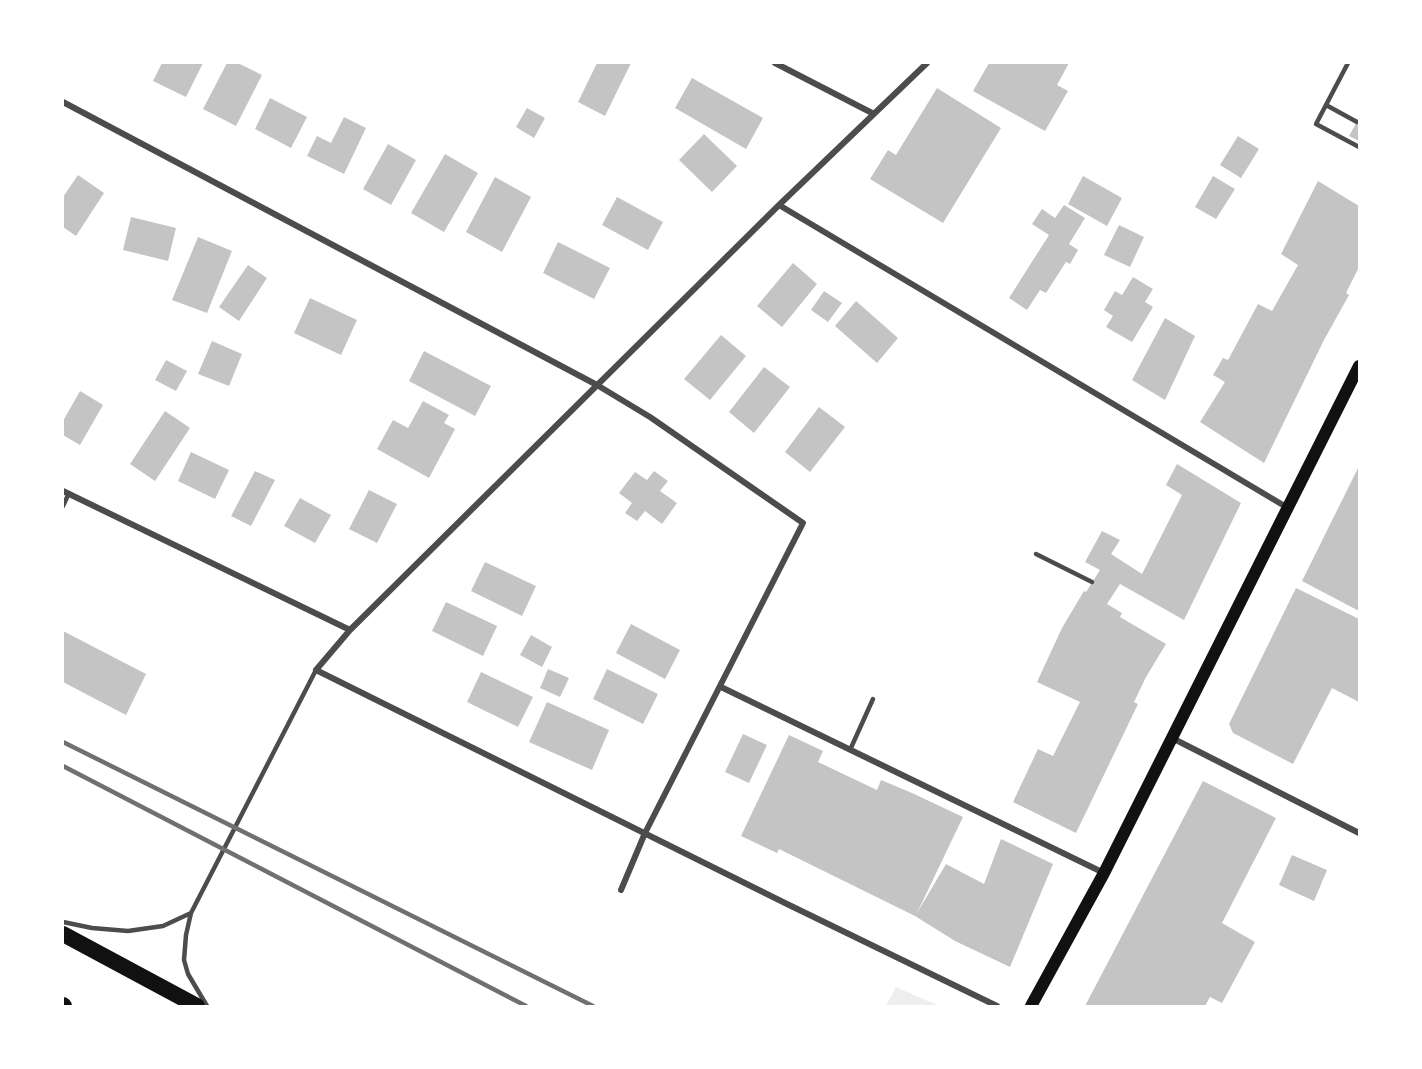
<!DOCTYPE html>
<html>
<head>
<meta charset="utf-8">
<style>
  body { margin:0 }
  #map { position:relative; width:1422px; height:1069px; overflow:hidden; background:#fff; font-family:"Fira Sans Condensed",sans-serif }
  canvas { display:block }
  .frame { position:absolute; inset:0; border:64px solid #fff; pointer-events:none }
</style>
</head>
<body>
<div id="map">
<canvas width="1422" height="1069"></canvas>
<div class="frame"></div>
</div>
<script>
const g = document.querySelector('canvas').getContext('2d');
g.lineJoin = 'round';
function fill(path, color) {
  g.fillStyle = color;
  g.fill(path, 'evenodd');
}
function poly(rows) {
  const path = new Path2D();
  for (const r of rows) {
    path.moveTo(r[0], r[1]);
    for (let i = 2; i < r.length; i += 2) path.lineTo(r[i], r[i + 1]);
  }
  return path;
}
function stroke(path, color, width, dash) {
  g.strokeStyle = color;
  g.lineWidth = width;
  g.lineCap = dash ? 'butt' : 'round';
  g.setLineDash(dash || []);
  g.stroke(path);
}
const green = poly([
  [896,987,939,1006,886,1006]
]);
const building = poly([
  [162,63,203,63,186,97,153,81],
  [227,63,238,63,262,75,236,126,203,109],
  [597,63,631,63,605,116,578,102],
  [989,63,1069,63,1057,85,1068,91,1045,131,973,91],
  [692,78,763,118,746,149,675,108],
  [937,88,1001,128,943,223,870,179,888,150,896,155],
  [270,98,307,117,291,148,255,129],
  [527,108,545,118,534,138,516,127],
  [344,117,366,128,344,174,307,156,317,136,331,143],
  [1359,118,1359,141,1349,136],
  [704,134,737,166,712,192,679,160],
  [1238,136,1259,149,1241,178,1220,165],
  [388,144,416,160,391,205,363,189],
  [445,154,478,173,444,232,411,213],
  [78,175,104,193,76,236,63,227,63,197],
  [1083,176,1122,198,1107,226,1068,204],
  [1213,176,1235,189,1216,219,1195,207],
  [495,177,531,197,502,252,466,232],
  [1318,181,1359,206,1359,267,1346,293,1349,295,1324,340,1264,463,1200,422,1225,382,1213,375,1223,358,1228,360,1258,304,1272,311,1298,265,1281,254],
  [617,197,663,222,648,250,602,225],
  [1064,205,1085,218,1069,244,1078,250,1070,264,1066,262,1046,293,1040,290,1027,310,1009,298,1049,235,1032,224,1042,209,1055,218],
  [131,217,176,228,168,261,123,250],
  [1119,225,1144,237,1130,267,1104,255],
  [198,237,232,251,207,313,172,300],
  [558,242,610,268,594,299,543,273],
  [793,263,817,284,782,327,757,306],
  [248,265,267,278,239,321,219,307],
  [1133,277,1153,289,1145,302,1153,307,1132,342,1106,327,1113,316,1104,310,1115,291,1122,295],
  [824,291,842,303,828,322,811,310],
  [310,298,357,320,341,355,294,333],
  [856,301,898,338,877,363,835,326],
  [1165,318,1195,336,1165,400,1132,380],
  [721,335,746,356,710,400,684,379],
  [212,341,242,354,229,386,198,374],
  [424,351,491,386,475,416,409,381],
  [166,360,187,371,176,391,155,380],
  [764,367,790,387,754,433,729,412],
  [80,391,103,405,80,445,63,435,63,421],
  [423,401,449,415,444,423,455,429,429,478,377,449,393,420,408,428],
  [819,407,845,427,810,472,785,452],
  [165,411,190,428,155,481,130,464],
  [191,452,229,470,215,499,178,481],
  [1177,464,1241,503,1184,620,1120,584,1107,604,1122,613,1120,617,1166,644,1146,677,1134,702,1138,704,1076,833,1013,802,1038,749,1053,756,1080,702,1037,682,1062,628,1084,591,1086,592,1100,570,1085,562,1102,531,1120,540,1111,554,1142,574,1182,495,1166,485],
  [1359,466,1359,611,1302,581],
  [255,471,275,480,251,526,231,516],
  [654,471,668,481,660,491,677,503,662,524,645,511,637,521,625,513,632,503,619,493,635,472,647,480],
  [369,490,397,504,377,543,349,529],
  [300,498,331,515,315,543,284,526],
  [485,562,536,586,522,616,471,591],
  [1296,588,1359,619,1359,702,1332,688,1293,764,1233,733,1229,724],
  [446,602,497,626,483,656,432,631],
  [631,624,680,650,665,679,616,653],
  [63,631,146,674,126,715,63,682],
  [531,635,552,647,542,667,520,655],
  [548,669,569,678,560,697,540,688],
  [607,669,658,694,643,724,593,699],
  [481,672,533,697,518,727,467,702],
  [547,702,609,730,592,770,529,742],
  [743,734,767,745,749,783,725,772],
  [789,735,823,751,818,762,877,790,881,780,912,793,963,817,917,913,946,864,984,884,1001,839,1053,864,1010,967,955,941,915,916,779,849,777,853,741,836],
  [1203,781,1276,818,1222,923,1255,942,1222,1003,1210,997,1205,1006,1085,1006],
  [1292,855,1327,870,1314,901,1279,885]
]);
const service = poly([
  [1348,63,1316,124,1359,147],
  [1326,105,1357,122],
  [63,506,69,493],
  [1036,554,1092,582],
  [850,750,873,699],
  [63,922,92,928,128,931,163,926,191,913],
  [207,1006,188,974,184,960,186,935,191,913,316,670]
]);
const minor = poly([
  [775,63,874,114],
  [927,63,779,205,350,630,316,670,785,903,997,1006],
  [63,102,597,385,650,417,803,523,645,833,621,890],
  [779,205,1288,508],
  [63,491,350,630],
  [721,687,1104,873],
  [1172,738,1359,833]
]);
const secondary = poly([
  [1031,1006,1104,873,1359,366]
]);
const trunk = poly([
  [63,934,197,1006],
  [63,1005,64,1006]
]);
const rail = poly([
  [63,742,593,1006],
  [63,766,526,1006]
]);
fill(green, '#eee');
fill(building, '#c4c4c4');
stroke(service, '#4c4c4c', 4.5);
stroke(minor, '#4c4c4c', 6);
stroke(secondary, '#111', 12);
stroke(trunk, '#111', 16);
stroke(rail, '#707070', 4.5);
</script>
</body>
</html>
